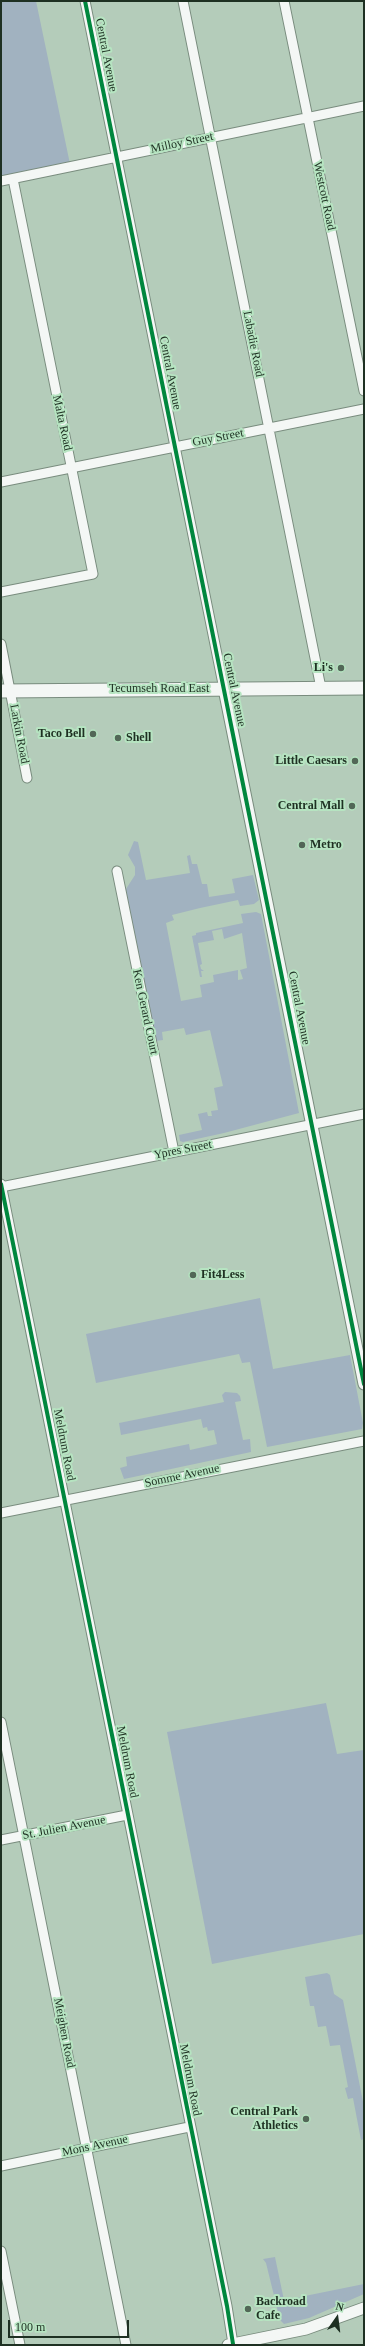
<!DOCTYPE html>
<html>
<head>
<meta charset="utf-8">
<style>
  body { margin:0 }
  #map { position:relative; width:365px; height:2346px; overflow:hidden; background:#b4ccba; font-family:Georgia,serif }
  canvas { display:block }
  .frame { position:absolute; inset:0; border:2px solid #1e3022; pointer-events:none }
  .north { position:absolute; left:317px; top:2298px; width:40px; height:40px; -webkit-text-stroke:3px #b6e4c1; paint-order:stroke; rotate:14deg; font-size:11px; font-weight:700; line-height:16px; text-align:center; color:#1e3022 }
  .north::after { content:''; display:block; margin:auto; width:14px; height:18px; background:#1e3022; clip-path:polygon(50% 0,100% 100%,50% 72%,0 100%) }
  .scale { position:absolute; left:8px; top:2320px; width:121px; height:18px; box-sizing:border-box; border:2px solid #1e3022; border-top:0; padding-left:5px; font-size:12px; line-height:14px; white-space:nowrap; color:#1e3022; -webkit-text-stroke:3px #b6e4c1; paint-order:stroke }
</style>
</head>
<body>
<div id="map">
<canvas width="365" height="2346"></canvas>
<div class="frame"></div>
<div class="north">N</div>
<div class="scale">100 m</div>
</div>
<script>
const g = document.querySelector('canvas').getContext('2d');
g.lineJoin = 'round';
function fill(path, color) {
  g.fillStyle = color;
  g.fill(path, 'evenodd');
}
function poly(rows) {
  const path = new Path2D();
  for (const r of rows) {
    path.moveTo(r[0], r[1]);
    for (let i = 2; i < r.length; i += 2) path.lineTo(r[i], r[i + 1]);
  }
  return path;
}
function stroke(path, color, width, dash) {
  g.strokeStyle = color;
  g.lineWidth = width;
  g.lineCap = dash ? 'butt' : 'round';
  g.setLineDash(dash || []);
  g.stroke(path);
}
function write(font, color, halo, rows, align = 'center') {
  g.font = font + ' Georgia,serif';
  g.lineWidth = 4;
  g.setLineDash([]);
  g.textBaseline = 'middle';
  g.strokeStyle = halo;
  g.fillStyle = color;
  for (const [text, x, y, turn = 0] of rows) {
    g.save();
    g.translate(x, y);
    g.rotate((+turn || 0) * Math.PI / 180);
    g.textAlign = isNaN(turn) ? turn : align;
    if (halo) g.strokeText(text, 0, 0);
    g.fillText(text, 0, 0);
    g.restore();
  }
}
const green = poly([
  [1,1,36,1,70,164,1,177],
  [134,841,138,842,146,880,190,873,187,856,190,855,192,864,197,864,202,884,207,884,209,897,235,893,232,879,253,875,259,900,254,904,240,906,238,900,200,908,172,915,174,920,166,923,181,1001,202,997,200,985,214,982,213,975,238,970,238,980,243,979,240,970,247,968,242,933,224,939,222,929,212,931,214,940,198,943,202,964,200,965,201,969,204,971,201,971,202,977,200,977,192,936,196,935,196,933,243,923,241,914,256,912,261,914,299,1113,224,1133,183,1142,180,1141,179,1135,202,1130,198,1114,207,1112,208,1116,212,1116,211,1111,218,1110,214,1088,223,1086,210,1030,186,1035,184,1028,162,1032,163,1040,156,1041,126,894,126,889,135,875,135,867,128,855],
  [260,1298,273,1369,350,1355,363,1423,362,1429,267,1447,250,1362,242,1363,239,1354,96,1383,86,1334],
  [225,1392,237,1393,240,1396,241,1401,235,1402,243,1440,250,1439,251,1452,124,1479,120,1468,127,1466,126,1457,189,1444,190,1450,217,1444,214,1430,208,1431,207,1427,203,1428,201,1419,121,1435,119,1423,224,1402,222,1395],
  [326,1703,337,1754,364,1750,364,1934,212,1964,167,1732],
  [327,1973,330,1975,334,1994,343,2000,364,2107,364,2139,361,2140,353,2098,348,2099,345,2088,348,2087,340,2045,330,2046,326,2026,318,2027,314,2006,310,2006,305,1977],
  [275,2257,285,2305,291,2304,290,2299,364,2284,364,2294,309,2318,284,2324,280,2320,266,2263,263,2259]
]);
const minor = poly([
  [85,1,224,689],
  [183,1,321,688],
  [284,1,364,391],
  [1,181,364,106],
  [1,482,364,409],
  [1,592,93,574,13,179],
  [1,644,27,778],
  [117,871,174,1152],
  [1,1184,227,2306,233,2344],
  [1,1187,364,1114],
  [1,1513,364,1441],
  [1,1722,126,2345],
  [1,1840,127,1815],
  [1,2166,189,2127],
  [1,2251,20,2345]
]);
const tertiary = poly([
  [224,689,364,1384],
  [228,2345,306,2329,364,2308]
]);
const secondary = poly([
  [1,691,364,688]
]);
const cycleway = poly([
  [85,1,364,1384],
  [1,1184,227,2306,233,2344]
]);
const markers = [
  [341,668,4,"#526757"],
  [93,734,4,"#526757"],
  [118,738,4,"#526757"],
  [355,761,4,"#526757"],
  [352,806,4,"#526757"],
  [302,845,4,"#526757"],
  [193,1275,4,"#526757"],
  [306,2119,4,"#526757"],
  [248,2309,4,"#526757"]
];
const streetNames = [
  ["Central Avenue",106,55,79],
  ["Milloy Street",182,143,-12],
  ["Westcott Road",324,196,78],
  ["Labadie Road",253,344,79],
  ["Central Avenue",170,373,79],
  ["Malta Road",62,423,78],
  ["Guy Street",218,438,-11],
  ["Tecumseh Road East",159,689],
  ["Central Avenue",234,690,78],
  ["Larkin Road",19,734,79],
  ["Central Avenue",299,1008,79],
  ["Ken Gerard Court",145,1012,78],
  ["Ypres Street",183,1150,-11],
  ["Meldrum Road",64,1445,79],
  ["Somme Avenue",182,1476,-12],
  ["Meldrum Road",127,1762,79],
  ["St. Julien Avenue",64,1828,-11],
  ["Meighen Road",64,2033,79],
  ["Meldrum Road",190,2080,79],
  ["Mons Avenue",95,2146,-12]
];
const poiNames = [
  ["Li's",333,668],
  ["Taco Bell",85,734],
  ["Shell",126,738,"left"],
  ["Little Caesars",347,761],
  ["Central Mall",344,806],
  ["Metro",310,845,"left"],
  ["Fit4Less",201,1275,"left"],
  ["Central Park",298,2112],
  ["Athletics",298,2126],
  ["Backroad",256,2302,"left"],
  ["Cafe",256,2316,"left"]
];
fill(green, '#a1b2c0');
stroke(minor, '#798c7e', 11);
stroke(tertiary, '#798c7e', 13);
stroke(secondary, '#798c7e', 15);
stroke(minor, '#f4f7f5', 9);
stroke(tertiary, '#f4f7f5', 11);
stroke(secondary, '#f4f7f5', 13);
stroke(cycleway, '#00873e', 4);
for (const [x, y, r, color] of markers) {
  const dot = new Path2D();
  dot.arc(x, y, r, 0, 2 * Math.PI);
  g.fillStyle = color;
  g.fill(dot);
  stroke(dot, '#b6e4c1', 1.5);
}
write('12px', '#1e3022', '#b6e4c1', streetNames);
write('bold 12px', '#1e3022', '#b6e4c1', poiNames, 'right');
</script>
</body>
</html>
